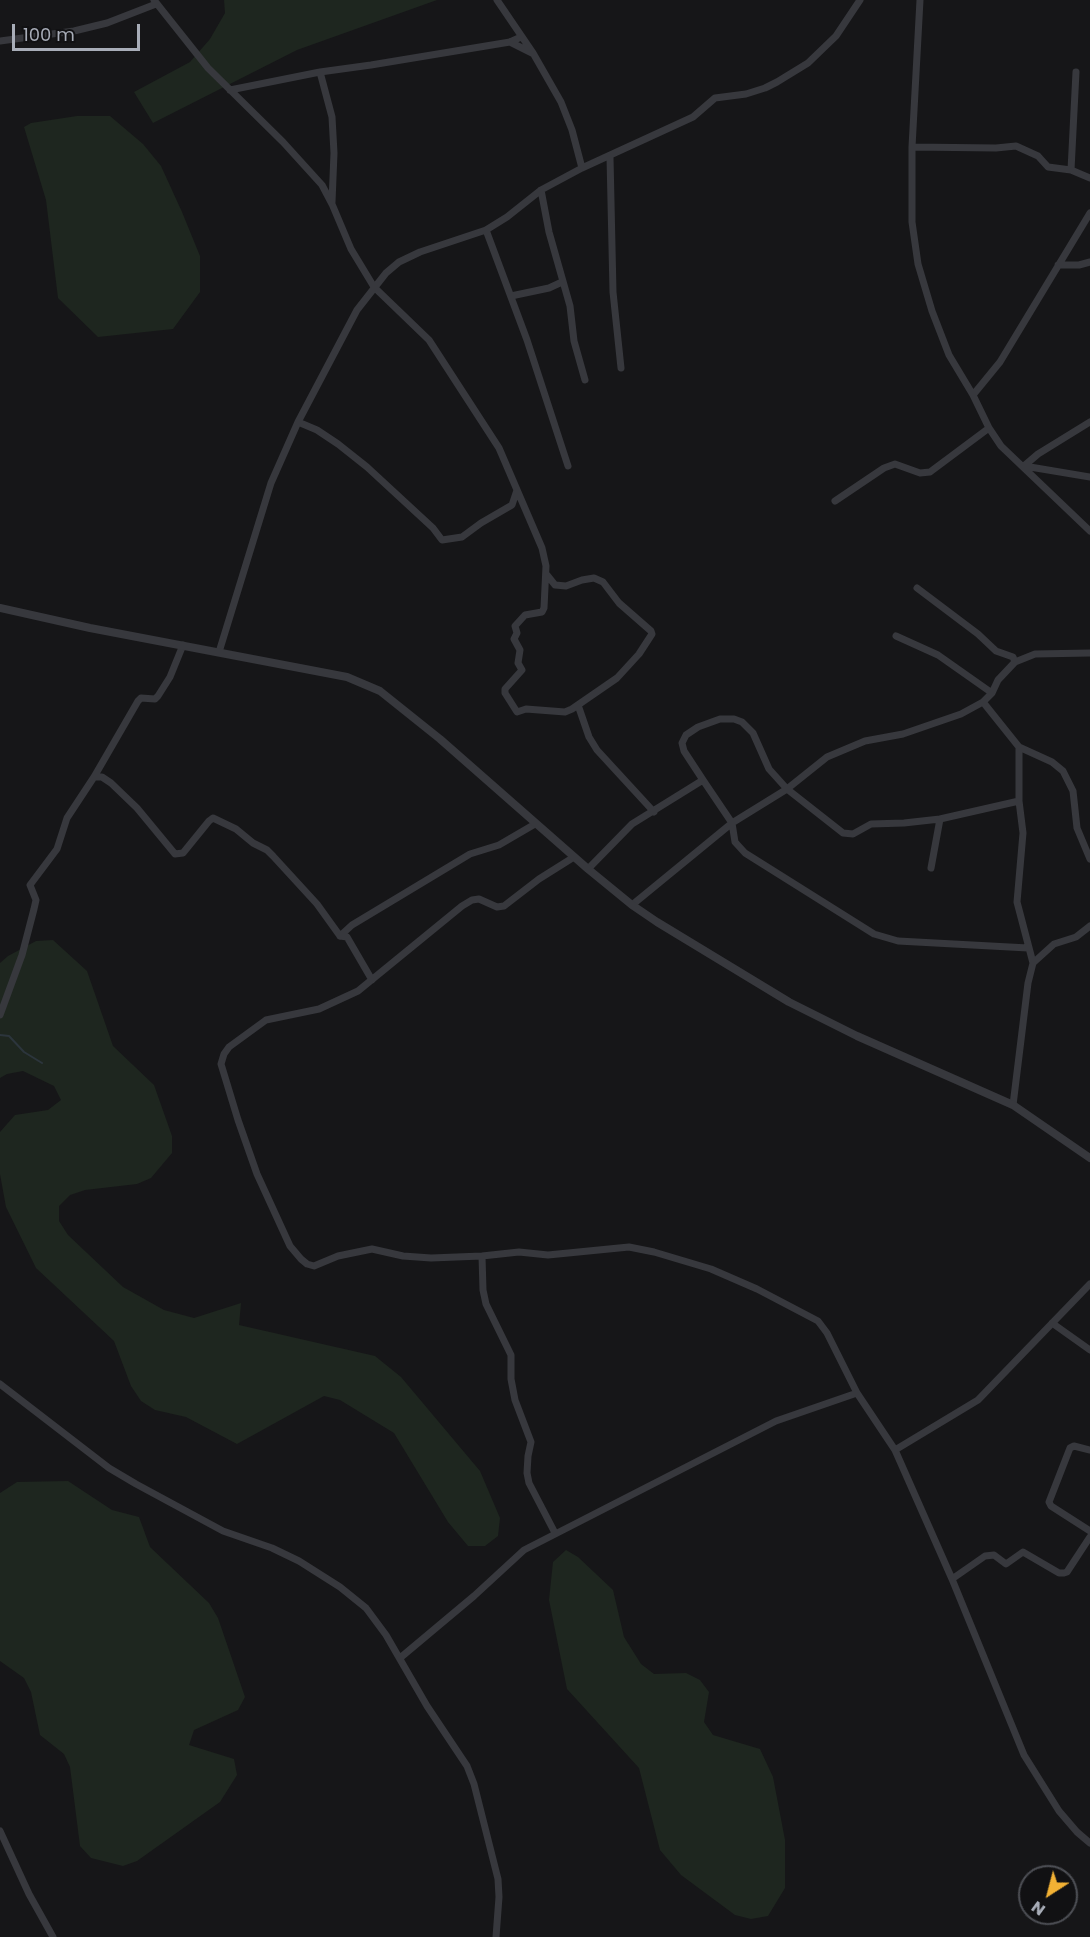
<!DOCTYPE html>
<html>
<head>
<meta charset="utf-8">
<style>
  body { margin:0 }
  #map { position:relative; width:1090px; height:1937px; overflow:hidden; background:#161618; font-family:Poppins,sans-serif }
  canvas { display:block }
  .north { position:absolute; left:1018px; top:1865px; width:60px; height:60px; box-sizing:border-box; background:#111113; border:2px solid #4d4f55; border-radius:50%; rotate:216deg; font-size:16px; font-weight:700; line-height:24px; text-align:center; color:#a8adb8 }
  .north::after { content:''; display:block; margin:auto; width:21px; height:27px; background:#f2b134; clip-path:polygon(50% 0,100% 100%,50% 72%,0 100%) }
  .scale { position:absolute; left:12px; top:24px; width:128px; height:27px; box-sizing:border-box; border:3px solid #a8adb8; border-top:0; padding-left:8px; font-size:18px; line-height:21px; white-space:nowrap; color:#a8adb8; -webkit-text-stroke:4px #111113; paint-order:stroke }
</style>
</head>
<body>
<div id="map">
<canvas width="1090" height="1937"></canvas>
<div class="north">N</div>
<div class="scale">100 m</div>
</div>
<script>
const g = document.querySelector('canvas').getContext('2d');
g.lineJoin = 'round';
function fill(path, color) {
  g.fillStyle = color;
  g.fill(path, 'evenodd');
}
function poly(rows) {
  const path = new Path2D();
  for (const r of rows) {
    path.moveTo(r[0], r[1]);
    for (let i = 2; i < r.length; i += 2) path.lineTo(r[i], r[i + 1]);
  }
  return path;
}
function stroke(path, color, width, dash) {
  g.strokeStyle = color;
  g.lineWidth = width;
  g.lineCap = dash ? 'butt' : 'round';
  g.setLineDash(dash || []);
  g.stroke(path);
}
const green = poly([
  [224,0,437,0,297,50,153,123,134,92,190,62,210,39,225,13],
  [77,116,110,116,143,144,161,166,182,212,200,256,200,292,173,329,98,337,58,298,46,200,24,127,31,123],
  [53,940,87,971,113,1046,154,1085,172,1136,172,1153,151,1178,137,1184,85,1190,70,1195,59,1206,59,1221,68,1235,123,1287,164,1310,194,1318,241,1303,239,1325,375,1356,401,1377,480,1471,500,1518,498,1536,485,1546,468,1546,448,1522,394,1433,340,1400,324,1396,237,1444,186,1417,155,1410,141,1401,131,1386,114,1341,36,1268,6,1207,0,1174,0,1132,15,1115,48,1110,61,1100,54,1086,23,1071,7,1074,0,1078,0,963,8,956,36,941],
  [68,1481,112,1510,139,1517,150,1547,209,1603,218,1618,245,1697,238,1710,194,1730,189,1745,234,1759,237,1775,220,1802,137,1861,123,1866,91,1858,80,1846,70,1767,64,1754,40,1735,31,1692,24,1678,0,1661,0,1493,17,1482],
  [566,1550,578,1557,613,1590,624,1637,641,1664,654,1674,686,1673,700,1680,709,1692,704,1722,713,1735,760,1749,773,1777,785,1840,785,1888,768,1916,751,1919,735,1915,681,1875,660,1850,639,1768,567,1689,549,1600,553,1562]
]);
const stream = poly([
  [0,1035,9,1036,24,1052,42,1063]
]);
const minor = poly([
  [154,0,208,68,283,142,322,185,332,204,351,249,374,287,429,340,499,448,542,548,546,566,544,608,542,612,525,615,515,626,517,633,514,639,520,650,518,663,522,670,505,689,505,693,517,712,526,709,565,712,572,709,617,678,639,654,652,634,651,631,619,603,603,582,594,578,582,580,566,586,555,585,547,575],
  [497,0,533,53,561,102,572,130,582,168],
  [920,0,912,147,912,222,918,264,932,311,949,355,973,395,989,428,1001,446,1090,531],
  [0,41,74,31,107,23,156,4],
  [510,42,532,53],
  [320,72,332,117,334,153,332,202],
  [230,90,320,72,371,65,510,42,521,37],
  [912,147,996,148,1016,146,1038,156,1048,167,1071,170,1090,178],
  [610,157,613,292,621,368],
  [1071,170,1076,72],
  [541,190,549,232,570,306,574,341,585,380],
  [486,230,527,340,568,466],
  [1058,265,1079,265,1090,262],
  [511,296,549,288,562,282],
  [973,395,1000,362,1090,213],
  [298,422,317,430,338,444,367,467,433,528,442,540,462,537,481,523,512,505,517,490],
  [1024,466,1038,454,1090,422],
  [1024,466,1090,477],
  [835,501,884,468,895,464,920,473,930,472,989,428],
  [917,588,978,634,996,651,1013,657,1015,662],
  [896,636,938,655,992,693],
  [219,652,271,483,298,422,357,310,386,273,399,262,420,252,486,230,507,217,541,190,582,168,693,117,715,98,746,94,765,88,777,82,808,63,836,36,860,0],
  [983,702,1019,747,1052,762,1063,771,1073,791,1077,828,1090,859],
  [578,705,589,737,597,750,654,812],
  [1019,747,1019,801,1023,833,1017,902,1033,963],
  [94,777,102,777,111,783,137,808,175,854,183,853,209,821,213,818,236,829,253,843,267,850,273,856,317,904,340,936,352,925,470,854,499,845,535,824],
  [703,780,684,751,682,743,686,735,698,727,720,719,734,719,742,722,753,733,769,769,787,789,843,833,853,834,871,824,904,823,940,819],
  [574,857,539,879,504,906,497,907,479,899,472,900,462,906,358,991,319,1009,266,1020,229,1047,224,1054,221,1064,238,1120,257,1174,290,1246,301,1259,307,1264,314,1266,338,1256,372,1249,403,1256,431,1258,482,1256,519,1252,548,1255,629,1247,654,1252,711,1269,757,1289,818,1321,827,1333,857,1393,895,1450],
  [931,868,940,819,1019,801],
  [588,869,632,824,703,780,732,823,735,842,745,853,874,934,898,941,1028,948],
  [632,905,732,823,787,789,827,757,865,741,903,734,961,714,983,702,992,693,998,680,1015,662,1035,654,1090,653],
  [340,936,347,937,372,980],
  [0,1015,22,955,34,909,36,900,30,885,57,849,67,818,94,777,138,701,141,698,155,699,158,696,170,677,183,645],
  [1013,1105,1028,983,1033,963,1054,944,1076,937,1090,926],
  [482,1256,483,1290,486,1304,511,1355,511,1379,515,1400,531,1442,528,1456,527,1473,529,1483,555,1533],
  [1090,1284,978,1400,895,1450,952,1579,1024,1755,1059,1811,1077,1832,1090,1843],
  [1052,1323,1090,1350],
  [0,1384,109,1468,136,1484,223,1531,272,1548,299,1561,340,1587,366,1608,386,1635,427,1706,467,1766,474,1784,498,1879,499,1897,496,1937],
  [1090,1450,1074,1446,1070,1448,1049,1502,1051,1506,1090,1531],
  [952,1579,985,1556,994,1555,1006,1564,1023,1552,1059,1573,1064,1573,1067,1572,1090,1537],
  [400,1658,474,1596,524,1550,776,1421,857,1393],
  [0,1831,29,1894,53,1937]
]);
const tertiary = poly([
  [0,608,90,628,347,677,380,691,440,739,588,869,632,905,657,922,789,1002,857,1036,1013,1105,1090,1158]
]);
fill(green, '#1e261f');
stroke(stream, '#2c353c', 2);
stroke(minor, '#37383d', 7);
stroke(tertiary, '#37383d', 8);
</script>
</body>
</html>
